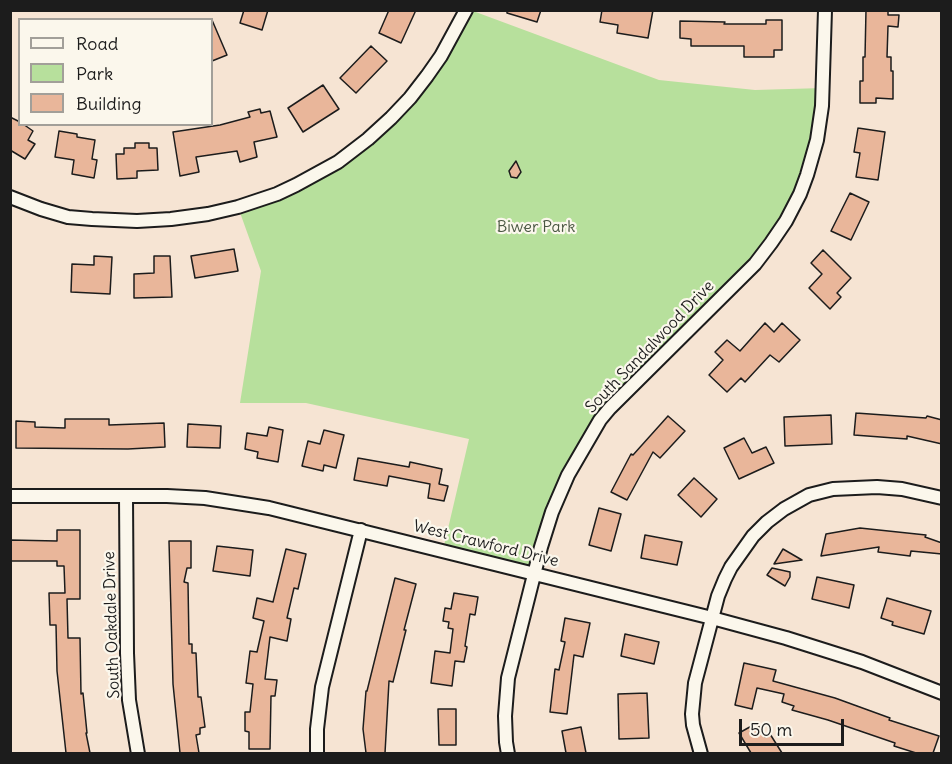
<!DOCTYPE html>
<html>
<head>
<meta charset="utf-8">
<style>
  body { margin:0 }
  #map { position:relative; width:952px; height:764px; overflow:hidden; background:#f6e4d3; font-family:Delius,sans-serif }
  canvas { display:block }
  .frame { position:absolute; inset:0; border:12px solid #1c1c1c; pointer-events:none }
  .legend { position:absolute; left:18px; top:18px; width:195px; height:108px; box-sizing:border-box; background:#fbf7ec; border:2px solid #a29f99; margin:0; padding:8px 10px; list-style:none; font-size:18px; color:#1c1c1c }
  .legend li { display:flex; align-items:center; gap:12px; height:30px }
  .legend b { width:30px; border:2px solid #a29f99 }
  .scale { position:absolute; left:739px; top:719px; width:105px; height:27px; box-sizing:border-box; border:3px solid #1c1c1c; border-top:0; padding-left:8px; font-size:18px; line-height:21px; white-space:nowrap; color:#1c1c1c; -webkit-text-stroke:4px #fbf7ec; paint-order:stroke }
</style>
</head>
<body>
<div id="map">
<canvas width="952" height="764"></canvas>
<div class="frame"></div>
<ul class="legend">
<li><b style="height:8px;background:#fbf7ec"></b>Road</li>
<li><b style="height:16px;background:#b7e09c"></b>Park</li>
<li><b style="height:16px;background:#e9b69a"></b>Building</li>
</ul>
<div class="scale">50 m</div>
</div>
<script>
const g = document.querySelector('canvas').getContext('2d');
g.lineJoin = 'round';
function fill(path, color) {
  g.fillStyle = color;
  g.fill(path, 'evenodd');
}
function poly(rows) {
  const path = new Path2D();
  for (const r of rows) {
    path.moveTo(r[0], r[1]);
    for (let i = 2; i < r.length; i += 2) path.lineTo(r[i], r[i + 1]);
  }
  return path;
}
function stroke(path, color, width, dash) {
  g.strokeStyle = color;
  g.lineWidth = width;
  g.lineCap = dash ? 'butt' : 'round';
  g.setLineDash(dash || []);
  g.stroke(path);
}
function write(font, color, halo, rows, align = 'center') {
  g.font = font + ' Delius,sans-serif';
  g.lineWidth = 4.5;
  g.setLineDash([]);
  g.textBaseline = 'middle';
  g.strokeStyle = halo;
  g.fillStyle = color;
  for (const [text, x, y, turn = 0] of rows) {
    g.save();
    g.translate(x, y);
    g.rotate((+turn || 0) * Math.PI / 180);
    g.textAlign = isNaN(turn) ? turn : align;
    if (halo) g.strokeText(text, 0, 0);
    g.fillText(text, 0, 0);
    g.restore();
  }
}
const green = poly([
  [466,11,473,11,659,80,755,90,823,88,817,140,786,221,745,273,600,420,534,573,443,550,469,439,306,403,240,403,261,271,238,207,296,185,391,118]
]);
const building = poly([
  [244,10,268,10,262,30,240,23,244,10],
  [389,10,416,10,401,43,379,33,389,10],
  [507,10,541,10,537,22,507,13,507,10],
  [602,10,653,10,648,38,617,33,618,25,600,22,602,10],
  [866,10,888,10,888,15,899,15,898,27,888,26,887,57,891,57,891,71,893,71,893,99,876,98,876,103,860,103,860,81,863,81,863,57,865,57,866,10],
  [212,20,227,55,212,61,212,20],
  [766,20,782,20,782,50,774,50,774,57,744,57,744,46,691,46,691,39,680,38,680,21,725,22,724,24,766,24,766,20],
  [371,46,387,61,356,93,340,78,371,46],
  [323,85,339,109,303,132,288,108,323,85],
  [260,109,261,113,270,111,277,137,254,142,257,157,240,162,237,151,196,157,199,172,180,176,173,132,220,125,250,117,248,112,260,109],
  [10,117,20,122,20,124,23,124,33,131,28,140,35,144,25,159,10,150,10,117],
  [858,128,885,132,878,180,856,177,860,153,854,152,858,128],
  [59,131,77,134,77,137,95,140,92,159,97,160,94,178,72,174,74,160,55,157,59,131],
  [135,143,149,143,149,148,157,148,158,170,137,171,137,178,117,179,116,154,124,154,124,148,135,148,135,143],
  [516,161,521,172,517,178,511,177,509,171,516,161],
  [850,193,869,202,851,240,831,231,850,193],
  [234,249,238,271,195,278,191,256,234,249],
  [823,250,851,278,837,293,841,297,830,309,809,288,822,274,811,263,823,250],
  [94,256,112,257,110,294,71,292,72,264,94,265,94,256],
  [154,256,170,256,172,297,134,298,134,274,154,273,154,256],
  [765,323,774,332,782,323,800,340,779,362,770,355,745,382,741,378,727,392,709,375,723,360,715,352,727,340,740,351,765,323],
  [856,413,926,418,927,416,942,420,942,444,907,436,907,439,854,435,856,413],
  [831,415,832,444,785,446,784,417,831,415],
  [668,416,685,431,660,458,653,452,627,500,611,492,631,454,633,455,668,416],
  [65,419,109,419,109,425,164,423,165,447,128,449,16,448,16,421,35,422,35,427,65,428,65,419],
  [188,424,221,426,220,448,187,447,188,424],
  [269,427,283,430,278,462,257,458,258,452,245,449,247,433,267,436,269,427],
  [324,430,344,435,336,468,324,465,323,471,302,466,308,441,320,444,324,430],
  [744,438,752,453,766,447,774,463,739,479,724,448,744,438],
  [358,458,409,467,410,462,442,469,439,484,448,486,444,501,428,498,430,484,389,476,387,486,354,480,358,458],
  [694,478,717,499,701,517,678,495,694,478],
  [599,508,621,514,611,551,589,545,599,508],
  [860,528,926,535,925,537,942,543,942,554,911,551,910,556,878,552,879,547,821,556,826,534,860,528],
  [57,530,80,530,80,599,67,599,68,638,80,638,81,694,83,693,87,733,86,733,90,753,66,753,57,671,56,625,50,625,49,593,65,593,64,566,57,566,57,561,10,561,10,540,57,541,57,530],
  [645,535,682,542,677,565,641,558,645,535],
  [169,541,191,541,191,568,187,568,184,582,188,583,189,644,192,644,192,653,196,653,198,697,201,697,205,727,200,728,200,734,196,735,199,753,180,753,173,684,169,541],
  [217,546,253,550,250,576,213,571,217,546],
  [286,549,306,554,298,589,294,588,287,618,291,619,287,641,270,637,265,679,277,680,275,696,271,696,270,749,249,749,249,732,245,731,245,712,250,712,253,684,246,683,250,651,257,652,264,621,253,618,257,598,273,602,286,549],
  [783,549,802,560,774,564,783,549],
  [772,568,790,572,790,577,785,586,767,575,772,568],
  [817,577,854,585,849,608,812,599,817,577],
  [395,578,416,584,404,630,406,630,393,682,389,681,385,753,366,753,363,729,366,691,367,691,395,578],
  [454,593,478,597,475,615,470,614,465,646,467,647,464,662,455,661,452,686,431,683,435,651,450,653,453,629,448,628,449,622,443,621,445,608,451,609,454,593],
  [887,598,931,611,924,634,892,625,893,622,881,618,887,598],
  [565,618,590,623,583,657,574,655,567,714,550,712,555,669,559,670,565,642,561,641,565,618],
  [625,634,659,642,654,664,621,656,625,634],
  [744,663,776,670,773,681,835,698,890,718,889,720,939,736,933,753,916,753,894,746,895,743,828,720,792,710,794,706,782,702,784,694,757,688,752,709,735,705,744,663],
  [647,693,649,738,619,739,618,694,647,693],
  [438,709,456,709,456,745,439,745,438,709],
  [757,723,765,737,770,734,782,753,751,753,739,733,757,723],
  [581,727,586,753,566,753,562,731,581,727]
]);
const street = poly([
  [10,197,41,209,68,217,92,219,137,221,171,219,208,214,238,207,277,194,296,185,338,162,368,139,391,118,410,98,427,76,441,56,466,10],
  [10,496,167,496,205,498,269,508,712,618,786,638,862,662,942,693],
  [126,496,127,653,129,700,138,754],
  [317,754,317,729,322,687,361,530],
  [508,754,506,742,505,716,508,678,541,547,552,512,568,475,600,420,610,408,755,264,771,243,786,221,800,194,807,175,817,140,822,106,825,10],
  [701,754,693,725,692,714,695,683,718,596,725,579,731,567,753,536,767,522,784,509,809,495,833,489,877,487,902,489,942,498]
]);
const parkNames = [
  ["Biwer Park",536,227]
];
const streetNames = [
  ["South Sandalwood Drive",650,347,-46],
  ["West Crawford Drive",486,544,14],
  ["South Oakdale Drive",112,625,-92]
];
fill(green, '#b7e09c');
fill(building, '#e9b69a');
stroke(building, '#1c1c1c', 1.5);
stroke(street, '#1c1c1c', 16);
stroke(street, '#fbf7ec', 12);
write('16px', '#4a5742', '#fbf7ec', parkNames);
write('16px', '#1c1c1c', '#fbf7ec', streetNames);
</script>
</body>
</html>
